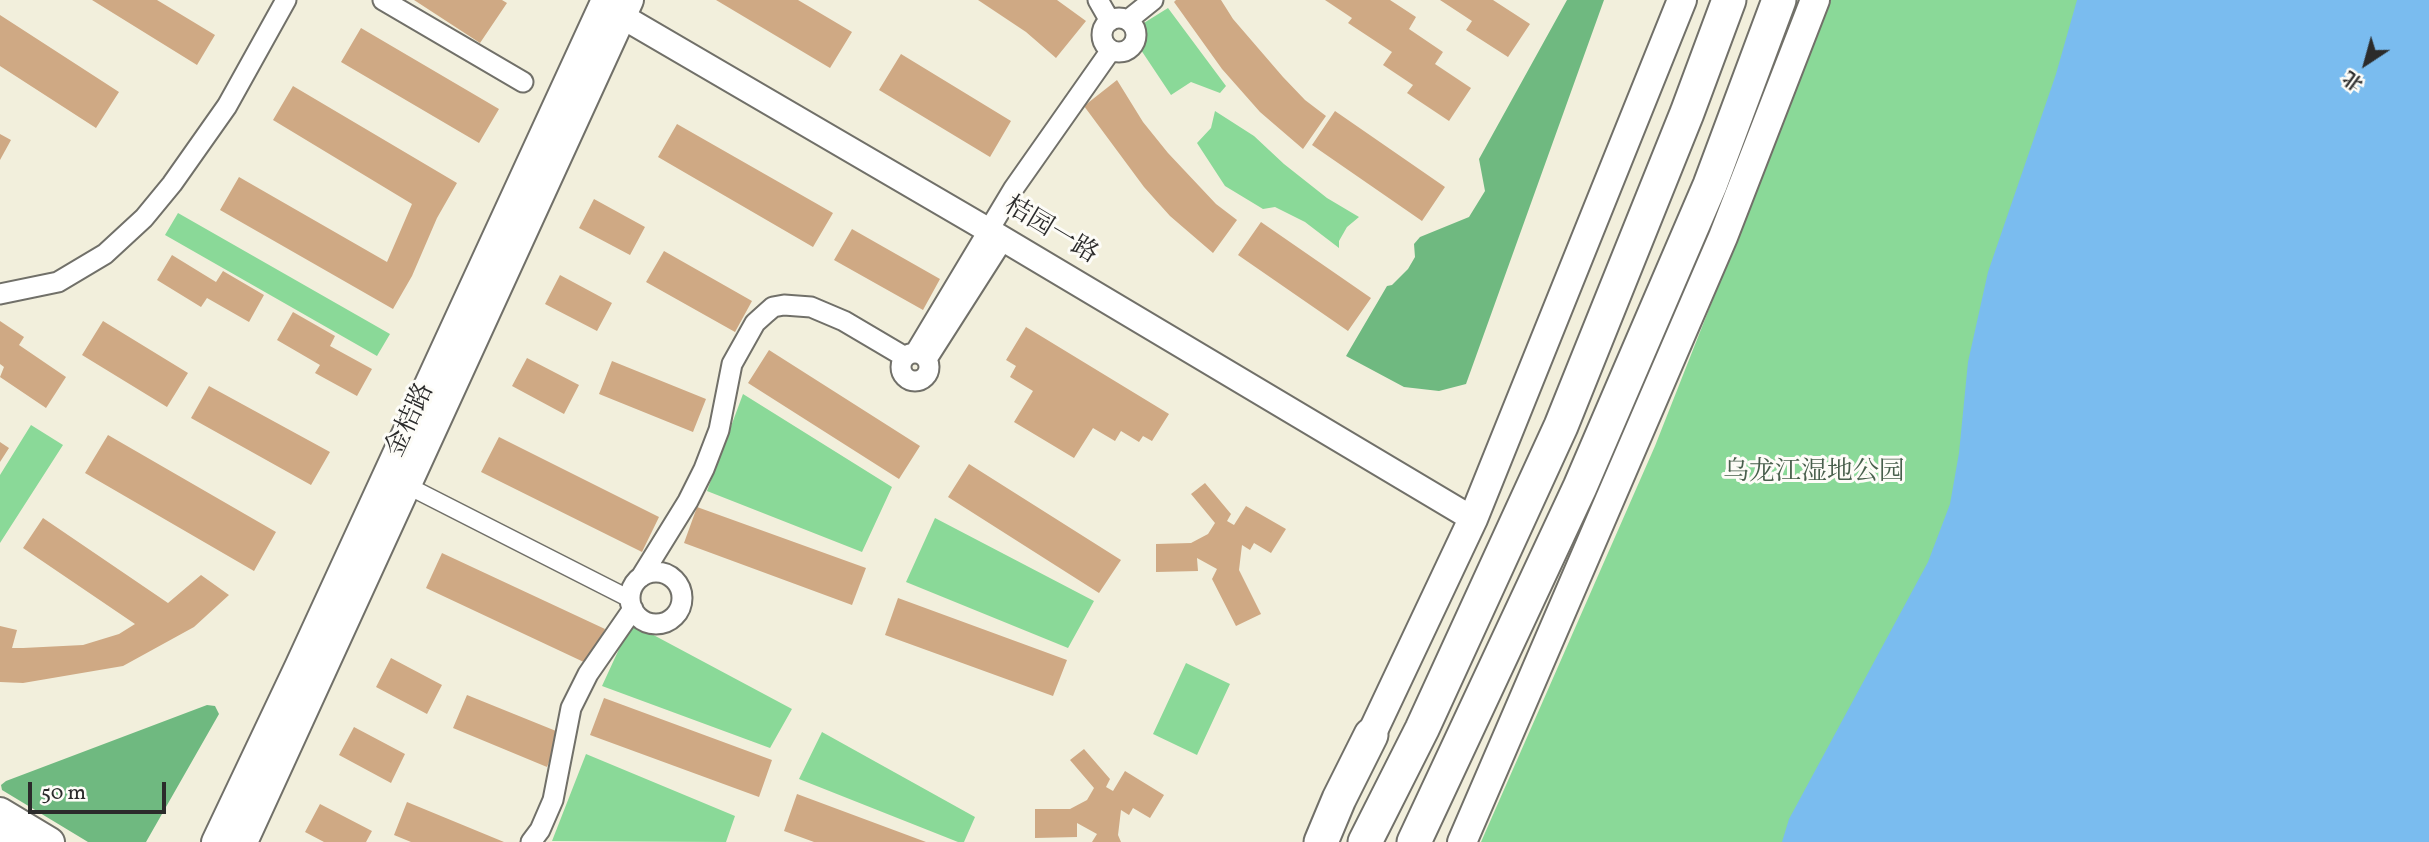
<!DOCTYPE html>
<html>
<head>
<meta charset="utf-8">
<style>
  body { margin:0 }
  #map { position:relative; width:2429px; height:842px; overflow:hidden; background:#f2efdc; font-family:Vollkorn,"Noto Serif SC",serif }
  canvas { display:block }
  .north { position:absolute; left:2331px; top:28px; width:70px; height:70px; -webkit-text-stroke:5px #fdfcf7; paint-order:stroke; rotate:216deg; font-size:19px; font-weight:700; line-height:28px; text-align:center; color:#2b2b2b }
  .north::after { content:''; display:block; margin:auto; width:24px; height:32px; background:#2b2b2b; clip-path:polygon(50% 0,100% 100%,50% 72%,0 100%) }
  .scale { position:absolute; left:28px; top:782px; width:138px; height:32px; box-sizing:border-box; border:4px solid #2b2b2b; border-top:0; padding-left:9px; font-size:21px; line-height:24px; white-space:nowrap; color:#2b2b2b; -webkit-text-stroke:5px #fdfcf7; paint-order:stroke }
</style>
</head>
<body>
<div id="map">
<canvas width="2429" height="842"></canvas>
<div class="north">北</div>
<div class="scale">50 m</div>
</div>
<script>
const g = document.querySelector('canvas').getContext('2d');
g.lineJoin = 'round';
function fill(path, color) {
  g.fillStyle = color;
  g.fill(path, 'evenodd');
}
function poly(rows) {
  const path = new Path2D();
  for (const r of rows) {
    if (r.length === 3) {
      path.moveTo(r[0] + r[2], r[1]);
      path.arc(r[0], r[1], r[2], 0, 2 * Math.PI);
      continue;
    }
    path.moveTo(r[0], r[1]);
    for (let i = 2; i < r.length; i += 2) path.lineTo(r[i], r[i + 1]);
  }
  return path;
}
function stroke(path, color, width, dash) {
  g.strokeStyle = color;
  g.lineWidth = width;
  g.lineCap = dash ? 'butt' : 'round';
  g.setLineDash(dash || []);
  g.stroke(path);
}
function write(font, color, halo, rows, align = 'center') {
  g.font = font + ' Vollkorn,"Noto Serif SC",serif';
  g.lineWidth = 6;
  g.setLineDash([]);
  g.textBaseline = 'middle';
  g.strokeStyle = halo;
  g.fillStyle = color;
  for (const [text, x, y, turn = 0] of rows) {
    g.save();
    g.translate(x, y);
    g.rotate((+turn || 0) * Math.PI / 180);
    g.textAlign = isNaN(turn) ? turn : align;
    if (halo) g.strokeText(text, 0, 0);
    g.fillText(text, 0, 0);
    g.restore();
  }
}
const green = poly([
  [1831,0,2095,0,1973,492,1799,842,1481,842,1655,446],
  [1168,8,1226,86,1220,93,1191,82,1171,95,1139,47,1143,36,1139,26],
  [1215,111,1254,136,1284,164,1327,198,1359,217,1347,227,1339,241,1339,248,1305,222,1275,207,1263,209,1225,186,1197,143,1211,128],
  [178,213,390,334,377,356,165,235],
  [743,394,892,487,862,552,707,491],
  [31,425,63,445,0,543,0,475],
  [935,518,1094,601,1068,648,906,582],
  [631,623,792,709,770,748,602,686],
  [1186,663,1230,684,1197,755,1153,734],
  [822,732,975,817,964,842,958,842,799,779],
  [586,754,735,816,726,842,552,841]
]);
const forest = poly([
  [1567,0,1604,0,1466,384,1439,391,1404,387,1346,356,1387,286,1392,285,1408,269,1415,257,1414,244,1420,237,1469,217,1485,191,1479,159],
  [207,705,215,706,219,714,146,842,88,842,2,790,1,785,6,781]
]);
const water = poly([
  [2077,0,2429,0,2429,842,1782,842,1789,819,1928,562,1950,504,1959,453,1968,362,1988,272,2056,74]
]);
const building = poly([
  [92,0,157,0,215,35,197,65],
  [414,0,502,0,507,3,480,43],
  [716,0,798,0,852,32,830,68],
  [978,0,1057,0,1086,21,1056,58,1026,32],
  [1176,0,1221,0,1233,19,1283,77,1305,100,1326,116,1303,149,1260,112,1222,69,1174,2],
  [1325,0,1390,0,1416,17,1409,29,1443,52,1435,64,1471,88,1449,121,1407,93,1413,85,1383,65,1392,52,1348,23,1352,18],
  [1440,0,1493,0,1530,24,1508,57,1466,30,1472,21],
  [0,15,119,92,96,128,0,66],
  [361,28,499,109,479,143,341,62],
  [901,54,1011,121,990,157,879,90],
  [1117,80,1143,122,1168,153,1216,204,1237,220,1213,253,1170,216,1144,187,1084,106],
  [293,86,457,183,437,218,412,276,393,309,220,210,239,177,387,262,412,204,273,120],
  [1335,111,1445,187,1422,221,1312,145],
  [677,124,833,213,813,247,658,157],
  [0,134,11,140,0,160],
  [594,199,645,227,630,255,579,228],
  [1261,222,1371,298,1348,331,1238,255],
  [852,229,940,279,923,310,834,260],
  [664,251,752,301,735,332,646,282],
  [172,255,216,282,223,271,264,295,249,322,207,298,201,307,157,280],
  [560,275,612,303,597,331,545,304],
  [293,312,335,336,330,346,372,369,357,396,315,373,320,365,277,340],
  [0,321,24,337,19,345,66,377,46,408,0,377,4,367,0,364],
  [103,321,188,373,167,407,82,355],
  [1026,327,1169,414,1152,441,1143,436,1139,442,1121,431,1115,441,1093,428,1074,458,1014,422,1033,391,1010,377,1016,366,1006,360],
  [769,350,920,446,899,479,748,383],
  [527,358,579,385,564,414,512,386],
  [612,361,706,399,693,432,599,394],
  [209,386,330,452,311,485,191,418],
  [108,435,276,532,254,571,85,473],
  [499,437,659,517,642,552,481,472],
  [0,442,9,448,0,462],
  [969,464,1121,560,1099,593,948,497],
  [1205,483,1231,514,1227,521,1234,525,1246,506,1286,529,1271,553,1254,543,1250,550,1242,545,1239,570,1261,614,1236,626,1212,579,1217,569,1197,558,1198,571,1156,572,1156,544,1191,543,1208,534,1215,523,1191,494],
  [697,507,866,568,852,605,684,543],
  [43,518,168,603,201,575,229,595,194,627,123,666,23,683,0,682,0,626,17,630,12,648,23,648,83,645,119,634,135,624,23,548],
  [442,553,605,629,588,664,426,588],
  [898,598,1067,660,1053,696,885,635],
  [391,658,442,685,427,714,376,687],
  [467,695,561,733,547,767,453,728],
  [604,698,772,760,759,797,590,735],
  [354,727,405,754,391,783,339,755],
  [1084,749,1110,779,1106,787,1113,791,1125,771,1164,795,1150,818,1133,808,1129,815,1121,810,1118,835,1121,842,1092,842,1097,834,1077,823,1077,837,1035,838,1035,809,1070,809,1087,800,1094,788,1070,760],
  [797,794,926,842,814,842,784,831],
  [407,802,504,842,411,842,394,835],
  [320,804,372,831,366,842,324,842,305,832]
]);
const pedestrian = poly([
  [406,485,630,599]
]);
const minor = poly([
  [383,0,523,82],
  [1098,0,1110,21],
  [1119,35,17],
  [1128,20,1153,0],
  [0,294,58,282,105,254,144,218,172,184,227,106,286,0],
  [915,367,14],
  [915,353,1014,188,1111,50],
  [927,359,1003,240],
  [656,598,26],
  [641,577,688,501,704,469,719,430,732,364,755,323,765,314,773,307,784,305,811,307,844,321,905,357],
  [531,842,540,830,553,800,571,708,588,674,633,609]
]);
const tertiary = poly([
  [606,7,988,230,1473,519]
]);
const secondary = poly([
  [1360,753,1371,735,1473,519,1682,0],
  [0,812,50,842],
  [0,836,11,842],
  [216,842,299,667,606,0],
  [243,842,629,0],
  [1462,842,1723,237,1815,0]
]);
const trunk = poly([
  [1321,842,1339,799,1371,735],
  [1365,842,1422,729,1561,426,1687,113,1729,0],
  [1414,842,1580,487,1710,185,1779,0]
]);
const streetNames = [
  ["桔园一路",1050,232,31],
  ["金桔路",412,421,-65]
];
const parkNames = [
  ["乌龙江湿地公园",1814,474]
];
fill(green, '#8ad998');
fill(forest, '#6fb980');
fill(water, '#7abcef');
fill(building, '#cfa984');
stroke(pedestrian, '#717069', 19);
stroke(minor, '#717069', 23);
stroke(tertiary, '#717069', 28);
stroke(secondary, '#717069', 32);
stroke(trunk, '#717069', 37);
stroke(pedestrian, '#fff', 16);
stroke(minor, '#fff', 19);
stroke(tertiary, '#fff', 24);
stroke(secondary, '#fff', 28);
stroke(trunk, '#fff', 33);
write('26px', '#2b2b2b', '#fdfcf7', streetNames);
write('26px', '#485f4c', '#fdfcf7', parkNames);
</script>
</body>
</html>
